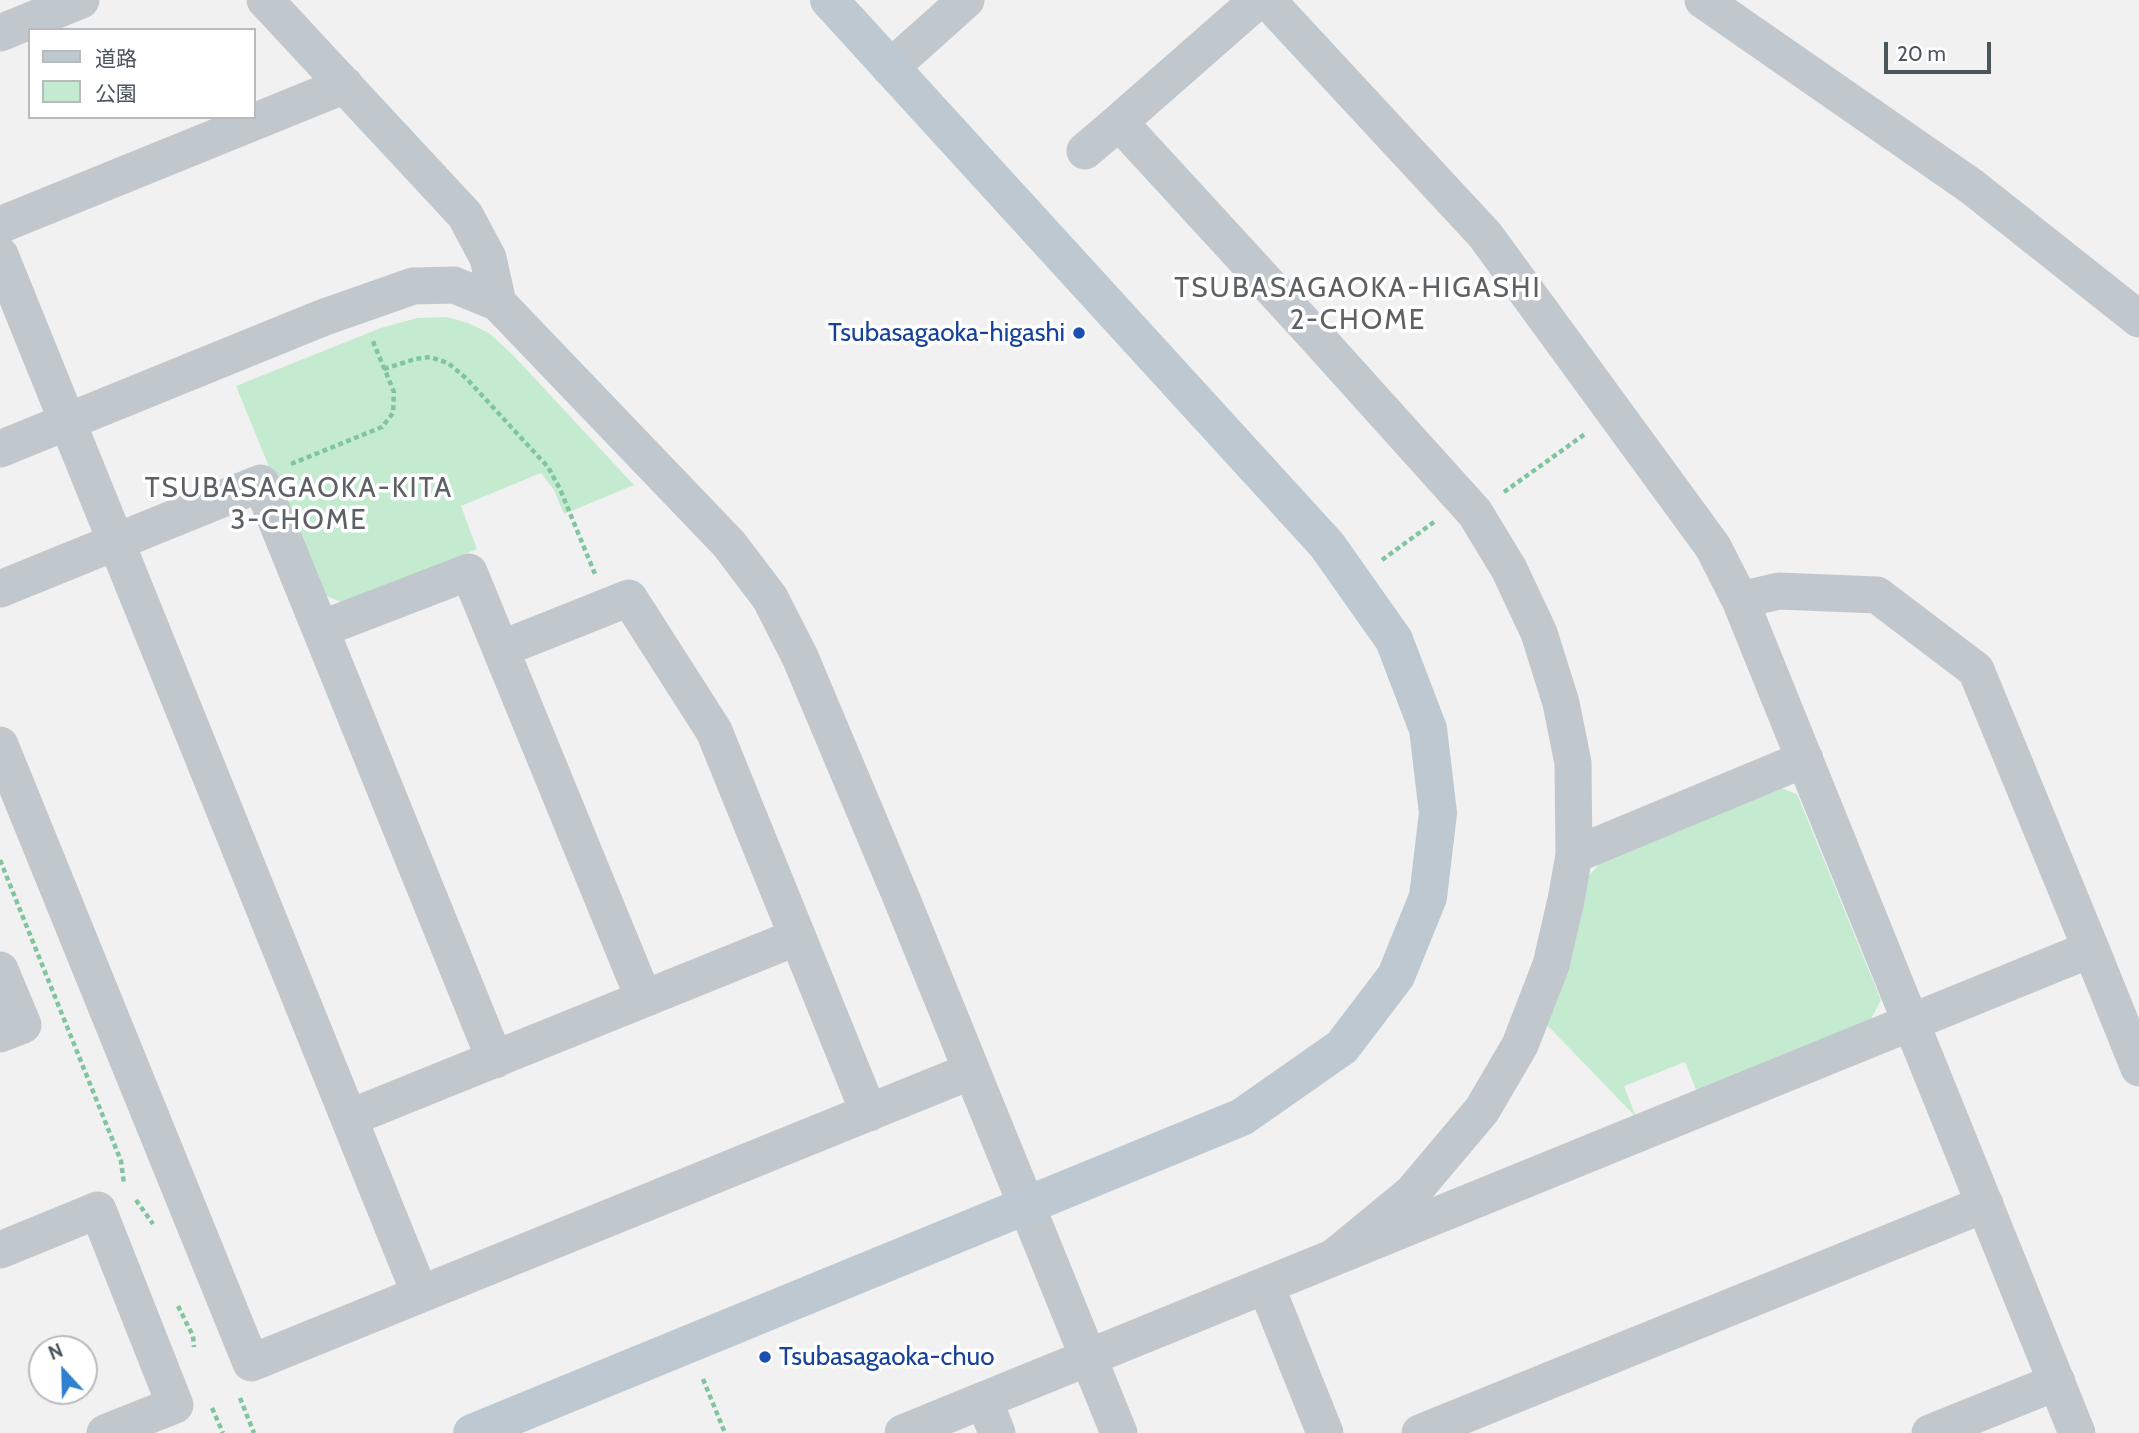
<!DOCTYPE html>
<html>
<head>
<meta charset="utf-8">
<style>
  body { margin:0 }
  #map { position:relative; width:2139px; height:1433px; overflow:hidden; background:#f2f1f1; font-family:Cabin,"Noto Sans JP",sans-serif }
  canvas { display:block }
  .legend { position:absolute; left:28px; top:28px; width:228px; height:91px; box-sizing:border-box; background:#fff; border:2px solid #b7bbbe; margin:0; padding:9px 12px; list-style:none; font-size:21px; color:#4a555c }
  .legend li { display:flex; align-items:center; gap:14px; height:35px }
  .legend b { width:35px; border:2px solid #b7bbbe }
  .north { position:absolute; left:28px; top:1335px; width:70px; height:70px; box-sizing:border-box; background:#fff; border:2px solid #b7bbbe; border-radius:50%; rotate:338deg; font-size:19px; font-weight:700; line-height:28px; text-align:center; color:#4a555c }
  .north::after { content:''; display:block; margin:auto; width:24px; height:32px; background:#2e81cf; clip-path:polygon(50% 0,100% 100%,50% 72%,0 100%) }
  .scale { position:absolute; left:1884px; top:42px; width:107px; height:32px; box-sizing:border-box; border:4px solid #4a555c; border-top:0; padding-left:9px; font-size:21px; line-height:24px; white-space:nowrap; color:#4a555c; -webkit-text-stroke:5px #fff; paint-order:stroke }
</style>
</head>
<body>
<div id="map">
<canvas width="2139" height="1433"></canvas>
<ul class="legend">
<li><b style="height:9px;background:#bec8d0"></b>道路</li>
<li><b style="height:19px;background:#c4ebd0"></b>公園</li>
</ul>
<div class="north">N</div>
<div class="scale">20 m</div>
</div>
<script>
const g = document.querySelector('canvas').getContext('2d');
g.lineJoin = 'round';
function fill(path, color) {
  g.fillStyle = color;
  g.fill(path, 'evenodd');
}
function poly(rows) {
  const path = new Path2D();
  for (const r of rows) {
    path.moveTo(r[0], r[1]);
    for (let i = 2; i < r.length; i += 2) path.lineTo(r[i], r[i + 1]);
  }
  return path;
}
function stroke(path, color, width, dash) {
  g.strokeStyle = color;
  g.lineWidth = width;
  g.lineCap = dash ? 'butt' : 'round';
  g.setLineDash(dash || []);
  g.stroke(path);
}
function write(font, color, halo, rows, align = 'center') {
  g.font = font + ' Cabin,sans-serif';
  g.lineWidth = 7;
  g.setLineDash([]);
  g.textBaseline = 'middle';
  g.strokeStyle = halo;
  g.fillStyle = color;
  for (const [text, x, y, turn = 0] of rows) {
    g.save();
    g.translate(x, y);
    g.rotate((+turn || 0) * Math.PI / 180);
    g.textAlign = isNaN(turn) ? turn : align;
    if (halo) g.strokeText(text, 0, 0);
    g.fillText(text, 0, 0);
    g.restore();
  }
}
const green = poly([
  [446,317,468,323,489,333,513,355,634,485,564,514,554,490,541,473,461,506,477,549,344,603,321,594,236,386,381,328,417,318],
  [1781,788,1797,794,1881,1000,1870,1021,1697,1092,1685,1062,1624,1086,1636,1117,1547,1025,1584,881,1602,861]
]);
const path = poly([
  [384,369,415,359,430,357,448,363,467,379,548,467,560,489,595,574],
  [291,464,382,427,393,413,394,392,372,339],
  [1504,492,1585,434],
  [1382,560,1434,522],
  [0,860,121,1161,124,1184],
  [136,1200,153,1224],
  [178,1306,193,1336,194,1347],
  [703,1379,725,1433],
  [240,1398,254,1433],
  [212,1408,223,1433]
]);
const street = poly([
  [265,0,465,215,488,258,498,303],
  [1258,0,1119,122,1311,331,1475,513,1509,569,1539,633,1561,703,1573,763,1574,855,1566,900,1551,965,1520,1045,1482,1110,1412,1193,1334,1257],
  [1267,0,1485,235,1713,547,1740,600,2077,1433],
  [1703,0,1971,186,2139,319],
  [0,33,81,0],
  [890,68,966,0],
  [1085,151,1119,122],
  [0,225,345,85],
  [0,255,420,1294],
  [0,449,322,318,413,286,454,285,498,303,729,544,770,598,800,657,901,897,1119,1433],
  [0,589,261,483,495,1060],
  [1740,600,1779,591,1877,595,1976,670,2091,949],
  [321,629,469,572,644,999],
  [501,649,629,598,714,731,869,1113],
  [0,745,251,1363,971,1071],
  [1574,855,1805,759],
  [0,970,23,1025,0,1034],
  [349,1118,797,937],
  [0,1250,98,1210,175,1405,105,1433],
  [1266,1286,1325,1433],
  [984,1400,997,1433],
  [903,1433,2091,949,2139,1068],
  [1420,1433,1985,1204],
  [1930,1433,2057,1382]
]);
const secondary = poly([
  [472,1433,1242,1117,1342,1047,1396,976,1428,897,1438,813,1428,729,1394,640,1327,545,829,0]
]);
const markers = [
  [1079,333,7,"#1a4fb4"],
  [765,1357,7,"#1a4fb4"]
];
const transitNames = [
  ["Tsubasagaoka-higashi",1065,333],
  ["Tsubasagaoka-chuo",779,1357,"left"]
];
const neighbourhoodNames = [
  ["TSUBASAGAOKA-HIGASHI",1358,289],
  ["2-CHOME",1358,321],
  ["TSUBASAGAOKA-KITA",299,489],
  ["3-CHOME",299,521]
];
fill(green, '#c4ebd0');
stroke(path, '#80c59e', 4.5, [5, 3.5]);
stroke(street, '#c0c8cd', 37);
stroke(secondary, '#bec8d0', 38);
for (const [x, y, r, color] of markers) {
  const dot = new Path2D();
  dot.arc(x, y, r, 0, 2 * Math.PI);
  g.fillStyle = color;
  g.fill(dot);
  stroke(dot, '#fff', 2.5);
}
write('26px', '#164399', '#fff', transitNames, 'right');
g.letterSpacing = '2px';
write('28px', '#5e6164', '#fff', neighbourhoodNames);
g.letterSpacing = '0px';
</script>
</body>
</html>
